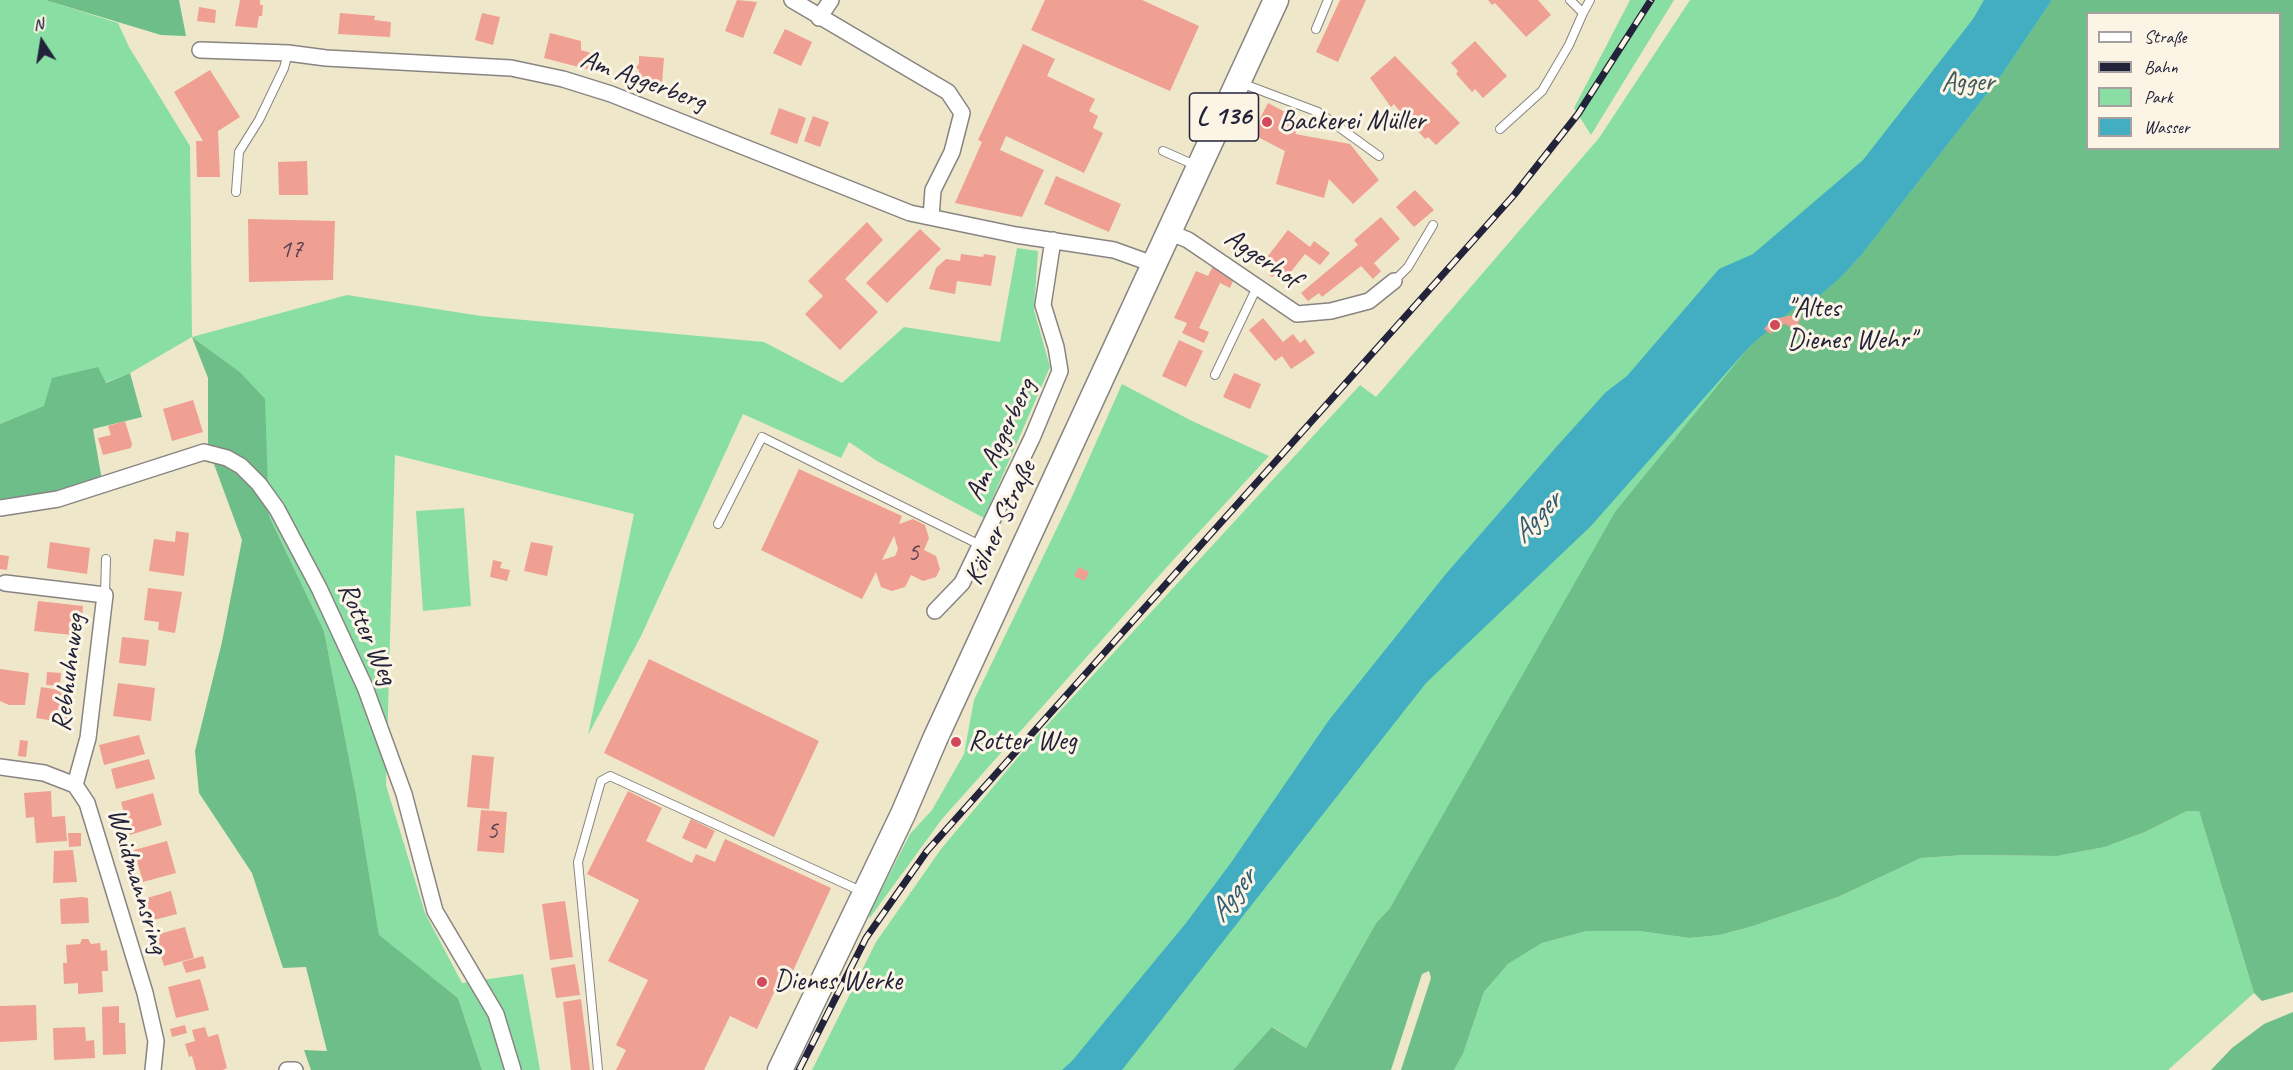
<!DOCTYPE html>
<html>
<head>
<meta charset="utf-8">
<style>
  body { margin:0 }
  #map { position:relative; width:2293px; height:1070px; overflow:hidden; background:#eee7ca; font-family:Caveat,sans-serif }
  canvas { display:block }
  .legend { position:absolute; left:2086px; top:12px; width:195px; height:138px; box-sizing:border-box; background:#fcf5e5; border:2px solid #a5a1a1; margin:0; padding:8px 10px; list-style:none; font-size:18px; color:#22223b }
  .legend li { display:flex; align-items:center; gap:12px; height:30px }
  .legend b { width:30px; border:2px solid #a5a1a1 }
  .north { position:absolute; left:12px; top:12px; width:60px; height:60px; -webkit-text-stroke:4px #fcf5e5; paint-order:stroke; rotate:348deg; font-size:16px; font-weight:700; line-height:24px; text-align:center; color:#22223b }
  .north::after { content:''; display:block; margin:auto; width:21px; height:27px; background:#22223b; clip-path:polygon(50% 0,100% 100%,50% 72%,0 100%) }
</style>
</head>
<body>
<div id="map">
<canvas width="2293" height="1070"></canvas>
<ul class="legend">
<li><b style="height:8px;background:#fff"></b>Straße</li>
<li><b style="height:8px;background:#22223b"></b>Bahn</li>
<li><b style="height:16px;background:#89dfa3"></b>Park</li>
<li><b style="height:16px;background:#43aec2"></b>Wasser</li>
</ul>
<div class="north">N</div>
</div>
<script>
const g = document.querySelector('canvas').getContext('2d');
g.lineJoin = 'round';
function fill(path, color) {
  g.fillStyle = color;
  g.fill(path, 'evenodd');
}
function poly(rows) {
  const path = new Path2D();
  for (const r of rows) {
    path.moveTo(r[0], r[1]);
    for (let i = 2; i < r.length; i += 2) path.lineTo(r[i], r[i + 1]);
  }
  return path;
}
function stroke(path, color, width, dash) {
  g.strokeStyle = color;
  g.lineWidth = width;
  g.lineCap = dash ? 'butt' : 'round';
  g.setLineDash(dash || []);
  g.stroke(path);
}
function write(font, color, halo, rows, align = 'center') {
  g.font = font + ' Caveat,sans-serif';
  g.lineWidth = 6;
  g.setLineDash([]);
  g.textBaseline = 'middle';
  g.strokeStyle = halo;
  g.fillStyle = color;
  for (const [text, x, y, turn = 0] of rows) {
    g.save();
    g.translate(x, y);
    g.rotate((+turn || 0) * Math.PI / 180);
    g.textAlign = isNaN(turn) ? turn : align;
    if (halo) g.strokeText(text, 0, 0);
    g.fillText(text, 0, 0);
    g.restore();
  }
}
const green = poly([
  [0,0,45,0,118,23,129,47,190,146,192,337,347,295,481,316,764,342,842,383,904,327,1000,342,1017,248,1038,251,1034,310,1050,367,984,518,877,461,849,442,841,458,743,414,641,636,588,735,634,514,395,455,386,785,425,913,462,983,523,974,540,1070,482,1070,458,998,379,936,356,794,324,631,269,516,264,399,240,372,192,337,130,373,0,424],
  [1630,0,1674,0,1591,135,1574,108],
  [1690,0,2085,0,1390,908,1376,923,1306,1048,1273,1027,1233,1070,812,1070,876,942,941,849,1025,749,1360,385,1376,397,1599,138],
  [1122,384,1192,421,1269,456,1175,558,942,819,869,919,870,912,910,834,932,810,964,754,974,700,1070,501],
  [464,508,471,606,423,611,416,511],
  [2187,811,2199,811,2254,993,2168,1070,1454,1070,1463,1054,1484,992,1508,964,1542,943,1587,931,1639,931,1689,938,1720,935,1753,926,1838,897,1921,858,1965,855,2057,856,2105,847,2145,832]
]);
const forest = poly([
  [45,0,179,0,186,36,161,35],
  [2052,0,2293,0,2293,992,2262,1001,2254,993,2199,811,2187,811,2145,832,2105,847,2057,856,1965,855,1921,858,1838,897,1753,926,1720,935,1689,938,1639,931,1587,931,1542,943,1508,964,1484,992,1463,1054,1454,1070,1401,1070,1431,978,1429,971,1422,974,1391,1070,1233,1070,1272,1027,1306,1048,1376,923,1390,908,1615,512,1749,347,1800,303,1812,301,1842,276,1862,254,2000,77],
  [2088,14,2280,14,2280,148,2088,148],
  [192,337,240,372,265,399,269,516,324,631,356,794,379,935,458,998,482,1070,311,1070,304,1050,327,1051,306,967,283,968,252,873,199,793,195,751,222,642,242,540,208,448,208,378],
  [98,367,106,383,130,373,142,417,93,429,103,486,0,508,0,424,44,406,52,378],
  [2293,1012,2293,1070,2211,1070,2232,1048,2264,1024]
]);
const water = poly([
  [1984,0,2052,0,2000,77,1862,254,1842,276,1812,302,1800,303,1749,347,1591,526,1426,683,1122,1070,1062,1070,1072,1061,1186,923,1230,864,1329,720,1445,575,1558,445,1606,392,1627,376,1719,269,1753,254,1863,160,1973,19]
]);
const building = poly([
  [240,0,260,0,260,5,263,5,262,16,259,16,257,28,235,26],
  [737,0,757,2,743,38,725,31],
  [1045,0,1142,0,1199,26,1170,91,1031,30],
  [1340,0,1366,0,1338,62,1316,52],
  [1488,0,1538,0,1551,15,1526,37,1495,3,1492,5],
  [199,7,216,10,215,23,197,21],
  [340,13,375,16,374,20,391,22,390,37,338,34],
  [482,13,500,17,493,45,475,40],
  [785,29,812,42,801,66,773,53],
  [550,33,581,41,581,50,594,54,590,70,544,58],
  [1475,41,1507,76,1483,98,1475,89,1472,92,1456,74,1458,71,1451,63],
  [1023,44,1055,59,1047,76,1095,99,1089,111,1098,116,1093,128,1103,133,1084,173,1006,136,1000,150,1044,170,1022,217,955,203,982,142,978,140],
  [639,56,664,58,662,83,638,82,639,70,636,67,639,64],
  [1395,56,1460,123,1436,145,1428,137,1425,139,1409,121,1412,119,1404,110,1401,113,1394,104,1391,107,1370,78],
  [210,70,240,117,218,131,220,177,197,177,196,141,203,141,174,92],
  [1268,103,1302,121,1295,134,1350,144,1379,180,1353,204,1329,179,1324,198,1276,184,1285,151,1252,134],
  [779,108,806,118,797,144,770,134],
  [813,116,829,122,820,147,804,141],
  [307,161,308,195,279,195,278,162],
  [1056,176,1121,204,1109,232,1044,204],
  [1415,190,1434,210,1414,227,1396,207],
  [1381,217,1400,239,1374,263,1381,271,1373,279,1361,266,1322,297,1319,293,1308,301,1301,293,1358,245,1354,240],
  [248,219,335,221,333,280,249,282],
  [867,222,883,240,845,279,878,312,840,350,805,314,823,296,808,281],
  [920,229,941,249,887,303,866,283],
  [1288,230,1310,247,1314,241,1330,253,1320,265,1305,254,1286,278,1279,273,1272,277,1268,274,1270,266,1264,261],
  [961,254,983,257,984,254,996,256,991,286,957,281,955,294,929,289,936,268,946,259,960,261],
  [1213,266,1235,276,1230,288,1220,283,1199,328,1209,332,1204,343,1182,333,1187,323,1174,318,1196,271,1208,276],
  [1800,314,1801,319,1798,323,1806,330,1801,336,1786,324,1778,326,1771,334,1764,329,1772,319],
  [1263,318,1283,342,1293,334,1300,343,1305,339,1315,353,1291,369,1282,356,1275,361,1249,330],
  [1179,340,1203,351,1186,387,1162,376],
  [1234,373,1261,384,1250,409,1223,397],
  [193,400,203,432,172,441,163,409],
  [125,421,132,444,131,448,103,455,98,438,111,435,108,426],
  [799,469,902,516,899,524,913,519,925,525,929,538,924,550,936,556,940,569,936,577,923,581,911,575,905,587,892,591,881,587,876,572,862,599,761,550],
  [894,536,898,549,895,556,882,560],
  [176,531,189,533,184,576,149,571,154,539,175,542],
  [50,542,90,548,87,574,47,568],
  [531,542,553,546,547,576,524,571],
  [0,555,9,556,7,570,0,569],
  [493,560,502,562,500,568,510,570,507,581,490,577],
  [1079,567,1089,572,1085,581,1074,576],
  [148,588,182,592,175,633,158,630,159,622,144,620],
  [38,601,83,606,81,636,34,631],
  [122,637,149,640,146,666,119,663],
  [649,659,819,741,774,837,604,753],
  [0,669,29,673,25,705,9,705,0,701],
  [47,672,61,673,60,686,46,685],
  [118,683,155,688,151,721,113,716],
  [41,687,73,692,68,723,36,718],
  [139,735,145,754,104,765,99,745],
  [20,740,28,741,26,757,18,756],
  [472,755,494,757,489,809,467,807],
  [149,759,155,779,116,789,111,769],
  [51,791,52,817,65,816,67,841,36,843,34,817,26,818,24,793],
  [628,791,662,808,646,841,692,863,696,854,715,862,725,839,831,888,792,973,785,969,757,1029,730,1016,704,1070,616,1070,626,1050,616,1045,648,980,608,961,639,900,587,874],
  [153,793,162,825,130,835,121,802],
  [481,810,507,812,504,853,477,851],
  [691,819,715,831,706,849,682,838],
  [68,833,81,833,81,846,69,847],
  [167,841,176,873,143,882,134,850],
  [73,850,77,882,53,883,54,851],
  [171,891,177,914,150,921,144,899],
  [82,897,88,898,89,923,61,924,60,899],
  [565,901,573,957,550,960,542,904],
  [185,927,194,958,164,966,155,935],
  [82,939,88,939,91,944,100,943,101,951,107,950,108,971,102,971,103,992,78,994,78,983,64,984,63,963,67,963,66,945,80,944],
  [203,956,206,968,186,973,182,962],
  [575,964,580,995,556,998,551,968],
  [200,979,209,1010,176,1018,168,987],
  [581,999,590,1070,571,1070,563,1002],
  [36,1005,37,1040,0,1042,0,1006],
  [119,1006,119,1023,125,1023,126,1054,103,1055,102,1007],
  [185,1025,187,1033,172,1037,170,1029],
  [85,1027,86,1041,94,1040,95,1058,54,1060,53,1028],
  [205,1027,208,1037,218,1034,227,1068,223,1070,196,1070,192,1056,189,1057,185,1044,195,1041,192,1030]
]);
const lane = poly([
  [1583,13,1590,0],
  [1316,29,1328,0],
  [1241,83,1318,112,1379,156],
  [1500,129,1542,91,1569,45,1583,13,1570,0],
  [1163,151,1197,166],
  [236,192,239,152,259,120,284,68,288,53],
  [1394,281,1408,267,1433,225],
  [1215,375,1257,287],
  [718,524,762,437,980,545],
  [105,595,106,559],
  [598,1070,578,862,601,781,610,776,863,892]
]);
const street = poly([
  [792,0,948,92,962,113,952,152,933,190,931,217],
  [819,18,831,0],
  [200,50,288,53,326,58,511,68,563,79,611,94,910,213,1016,235,1114,250,1153,264],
  [1169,232,1188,240,1297,314,1331,311,1369,301,1394,281],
  [0,508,58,499,204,452,227,458,241,466,259,484,277,509,319,588,365,687,404,794,435,911,496,1014,513,1070],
  [5,583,105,595,88,738,75,785],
  [935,611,962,583,1032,438,1060,371,1056,347,1043,305,1053,240],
  [0,767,44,773,75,785,87,803,145,993,156,1041,153,1070],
  [287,1070,295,1070]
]);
const primary = poly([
  [780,1070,903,814,935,739,1276,0]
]);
const rail = poly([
  [799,1070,866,938,927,851,1514,195,1578,114,1651,0]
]);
const markers = [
  [1267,122,6,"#d1495b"],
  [1775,325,6,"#d1495b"],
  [956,742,6,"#d1495b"],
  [762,982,6,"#d1495b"]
];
const numberNames = [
  ["17",291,250],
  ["5",913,553],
  ["5",492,831]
];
const shields = [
  [1224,117,69]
];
const shieldNames = [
  ["L 136",1224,117]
];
const streetNames = [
  ["Am Aggerberg",643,81,20],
  ["Aggerhof",1262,259,34],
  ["Am Aggerberg",1001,440,-65],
  ["Kölner Straße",1001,523,-65],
  ["Rotter Weg",367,634,66],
  ["Rebhuhnweg",69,673,-83],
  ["Waidmannsring",137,881,73]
];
const parkNames = [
  ["Agger",1968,83]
];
const poiNames = [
  ["Backerei Müller",1279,122],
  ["\"Altes",1787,309],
  ["Dienes Wehr\"",1787,341],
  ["Rotter Weg",968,742],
  ["Dienes Werke",774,982]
];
const waterNames = [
  ["Agger",1537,518,-47],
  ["Agger",1233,896,-53]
];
fill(green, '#89dfa3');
fill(forest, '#6ebe89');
fill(water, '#43aec2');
fill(building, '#f09f93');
stroke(lane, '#888482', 10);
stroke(street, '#888482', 18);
stroke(primary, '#888482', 27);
stroke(lane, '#fff', 8);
stroke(street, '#fff', 15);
stroke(primary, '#fff', 24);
stroke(rail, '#22223b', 7);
stroke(rail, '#fcf5e5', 4.5, [14]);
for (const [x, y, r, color] of markers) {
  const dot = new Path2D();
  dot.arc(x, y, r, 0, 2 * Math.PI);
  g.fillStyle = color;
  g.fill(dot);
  stroke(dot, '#fcf5e5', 2);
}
write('26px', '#564151', null, numberNames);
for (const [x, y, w] of shields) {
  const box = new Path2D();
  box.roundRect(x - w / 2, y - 24, w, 48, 4.5);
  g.fillStyle = '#fcf5e5';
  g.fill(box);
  stroke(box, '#22223b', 1.5);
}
write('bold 27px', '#22223b', null, shieldNames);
write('28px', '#22223b', '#fcf5e5', streetNames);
write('28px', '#415b5a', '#fcf5e5', parkNames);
write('28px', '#22223b', '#fcf5e5', poiNames, 'left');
write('italic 30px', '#2f5a71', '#fcf5e5', waterNames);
</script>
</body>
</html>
